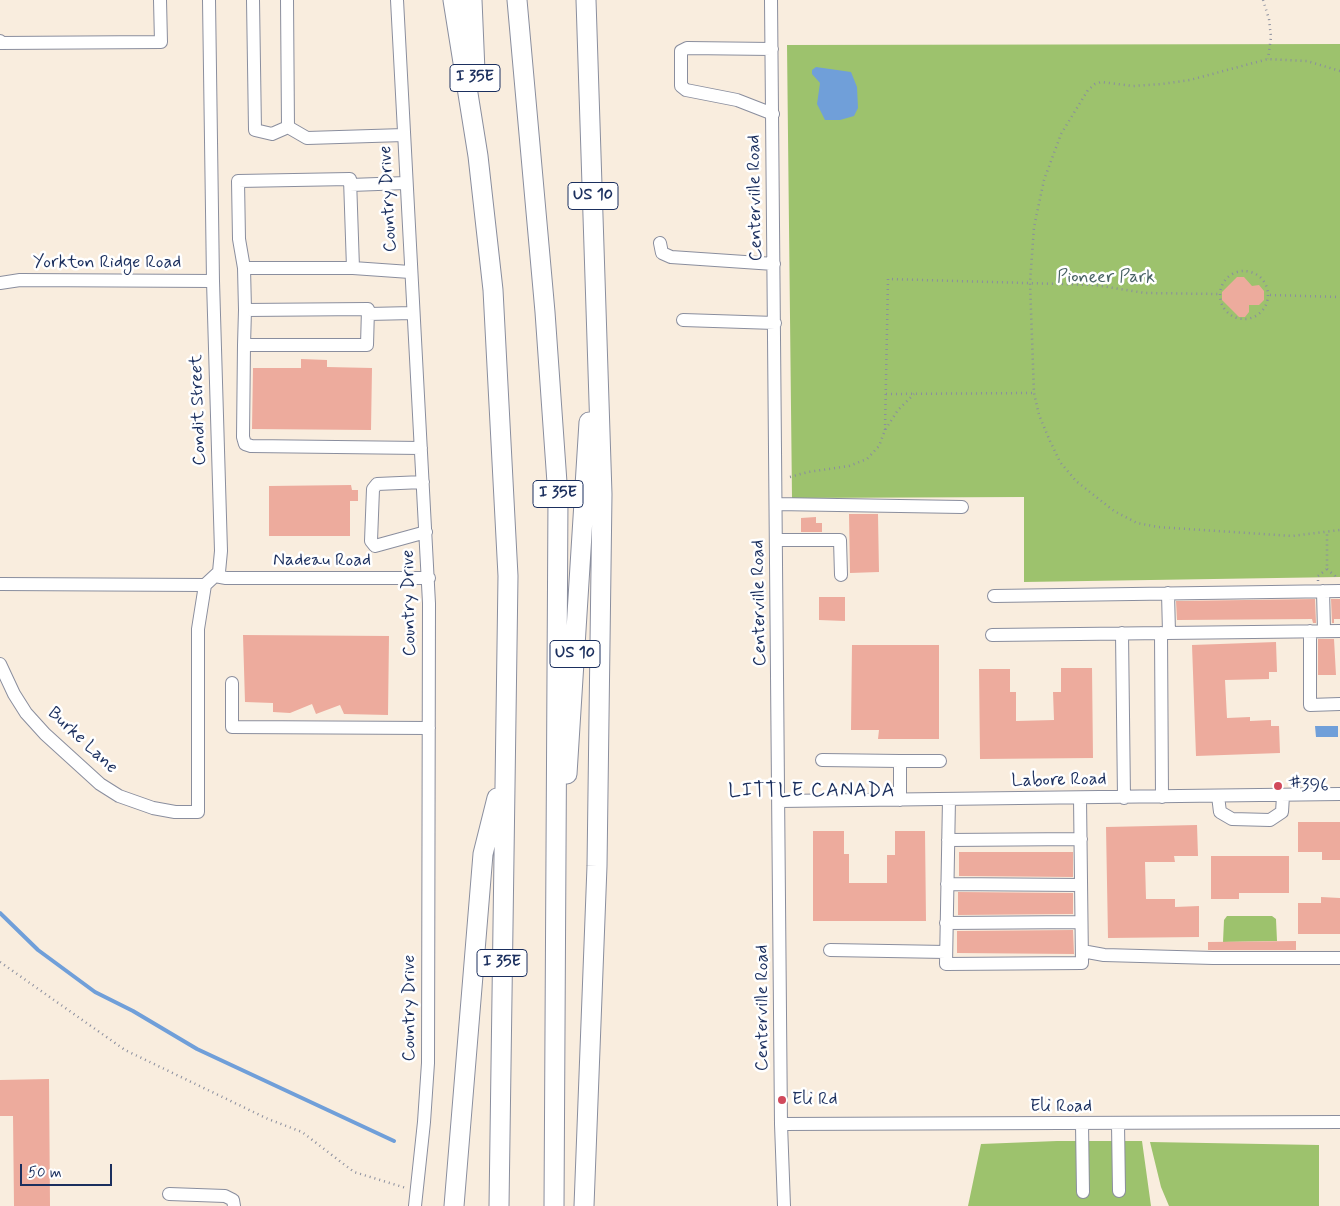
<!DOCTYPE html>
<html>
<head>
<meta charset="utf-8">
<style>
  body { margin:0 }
  #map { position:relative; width:1340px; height:1206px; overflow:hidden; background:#f9edde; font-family:Mynerve,sans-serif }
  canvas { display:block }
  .scale { position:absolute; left:20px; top:1164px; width:92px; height:22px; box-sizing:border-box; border:2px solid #1b2f5e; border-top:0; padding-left:6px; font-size:15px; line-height:18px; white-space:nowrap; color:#1b2f5e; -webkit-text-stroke:4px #fff; paint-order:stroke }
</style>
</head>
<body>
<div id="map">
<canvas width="1340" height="1206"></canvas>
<div class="scale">50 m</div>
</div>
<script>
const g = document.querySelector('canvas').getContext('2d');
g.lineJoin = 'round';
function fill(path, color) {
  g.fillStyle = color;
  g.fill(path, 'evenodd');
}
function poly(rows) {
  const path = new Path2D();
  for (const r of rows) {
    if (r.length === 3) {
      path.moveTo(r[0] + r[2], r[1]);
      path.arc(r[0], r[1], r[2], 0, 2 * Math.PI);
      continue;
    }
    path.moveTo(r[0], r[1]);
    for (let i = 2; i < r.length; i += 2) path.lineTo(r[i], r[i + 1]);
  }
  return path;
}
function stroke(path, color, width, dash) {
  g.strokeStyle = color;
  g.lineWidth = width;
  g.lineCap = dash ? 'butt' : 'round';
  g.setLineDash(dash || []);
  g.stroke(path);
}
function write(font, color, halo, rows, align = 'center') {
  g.font = font + ' Mynerve,sans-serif';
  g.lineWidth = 5;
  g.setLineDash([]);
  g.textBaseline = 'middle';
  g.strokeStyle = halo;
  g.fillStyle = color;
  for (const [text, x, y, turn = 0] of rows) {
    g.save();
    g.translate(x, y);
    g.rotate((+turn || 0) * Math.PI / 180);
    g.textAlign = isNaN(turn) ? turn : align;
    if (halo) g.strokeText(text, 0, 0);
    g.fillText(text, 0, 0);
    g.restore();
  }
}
const green = poly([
  [1340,44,1340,577,1024,582,1024,497,792,498,787,45],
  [1227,916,1272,916,1276,919,1277,941,1223,942,1224,920],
  [1057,1141,1142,1141,1151,1206,968,1206,981,1144],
  [1150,1142,1319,1145,1319,1206,1169,1206,1161,1187]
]);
const water = poly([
  [816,67,851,72,857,87,858,108,854,116,840,120,825,120,817,104,820,83,812,74,812,70],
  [1315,726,1338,726,1338,737,1316,737]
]);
const stream = poly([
  [0,913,38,950,95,992,133,1011,197,1049,394,1141]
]);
const building = poly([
  [1237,277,1244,277,1252,286,1259,285,1264,291,1264,300,1259,305,1249,305,1249,312,1245,317,1239,317,1222,300,1222,292],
  [301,359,327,360,327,367,372,368,371,430,252,429,253,368,301,368],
  [351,485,352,490,358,490,358,501,350,501,350,536,269,536,269,486],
  [849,514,878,514,879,572,850,573],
  [816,517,816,523,822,523,822,532,801,532,801,518],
  [819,597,845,597,845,621,819,620],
  [1315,599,1316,623,1313,623,1312,619,1177,620,1176,601],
  [1331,599,1340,599,1340,619,1334,619,1334,623,1332,623],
  [243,635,389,636,388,715,344,714,340,705,316,714,312,704,290,713,273,712,273,703,245,702],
  [1318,639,1334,639,1336,675,1318,675],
  [1276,642,1277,672,1269,672,1269,679,1225,680,1227,718,1250,717,1250,721,1271,720,1271,726,1279,726,1280,753,1196,756,1192,645],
  [852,645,939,645,939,739,878,739,879,730,851,730],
  [1061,668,1092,668,1093,758,980,759,979,669,1010,669,1010,692,1016,692,1016,721,1054,720,1053,692,1061,692],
  [1298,822,1340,822,1340,860,1322,860,1322,852,1298,852],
  [1197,825,1198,856,1174,856,1175,862,1145,862,1146,899,1175,899,1175,907,1199,906,1199,937,1108,938,1106,827],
  [813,831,844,831,844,854,849,854,849,883,887,883,887,855,895,855,895,831,925,831,926,921,813,921],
  [959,852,1073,852,1073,877,959,876],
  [1211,856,1289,856,1289,893,1239,893,1239,899,1211,899],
  [958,892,1073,893,1073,914,958,915],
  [1321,897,1340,898,1340,934,1298,934,1298,903,1321,903],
  [1073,930,1074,954,957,953,957,931],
  [1296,941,1296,950,1208,950,1208,942],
  [49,1079,50,1206,14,1206,13,1116,0,1116,0,1080]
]);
const path = poly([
  [1263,0,1269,19,1271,37,1268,59],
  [1340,71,1307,61,1268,59,1190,80,1162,84,1133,86,1101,82,1095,84,1088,90,1061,134,1044,180,1034,227,1030,283,1034,393,1039,415,1050,441,1060,462,1076,481,1114,511,1137,523,1158,527,1292,536,1340,530],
  [1244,295,24],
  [1270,295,1340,297],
  [886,394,1034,393],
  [885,430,888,279,1095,285,1145,293,1218,294],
  [790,477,808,472,849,466,867,459,879,446,885,430,898,410,914,394],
  [1327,569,1335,576,1335,579],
  [1318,581,1318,576,1327,569,1327,533],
  [0,962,125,1050,268,1119,302,1132,354,1172,406,1188]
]);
const minor = poly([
  [253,0,255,130,272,134,288,127,287,0],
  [397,0,429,603,428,1063,424,1122,415,1206],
  [771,0,781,1124,784,1206],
  [0,41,0,43,161,42,160,0],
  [772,49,687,48,681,51,681,86,686,90,737,100,773,114],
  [288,127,307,138,404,135],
  [350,185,406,183],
  [660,243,662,253,671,257,774,264],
  [244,268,239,239,238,181,350,179,353,268],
  [0,283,20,280,213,281],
  [245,310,244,268,353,268,410,272],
  [368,314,413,313],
  [683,320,775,323],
  [244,345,367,345,368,309,245,310,244,345,243,437,245,444,251,446,421,448],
  [423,482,377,484,373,489,371,541,375,546,426,532],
  [776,504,962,507],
  [776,540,840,540,841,575],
  [215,576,226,578,429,578],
  [0,584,205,585],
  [1323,591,1324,631],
  [1168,593,1169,633],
  [994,596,1340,591],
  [1310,631,1310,705,1340,704],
  [1122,633,1124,798],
  [1161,633,1162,797],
  [992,635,1340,631],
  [0,664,14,694,26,713,45,734,100,784,119,796,153,808,175,812,198,812,198,629,205,585,219,572,221,551,213,281,209,0],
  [232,683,232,727,429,728],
  [822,760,900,761,900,800],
  [900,761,940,761],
  [1218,796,1220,812,1232,819,1270,820,1282,812,1283,796],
  [949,799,946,964,1082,963,1080,798],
  [779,801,1340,794],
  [948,840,1081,839],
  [947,884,1081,885],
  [946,923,1081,922],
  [830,950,946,952],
  [1082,951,1104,955,1213,958,1340,958],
  [781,1124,1340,1122],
  [1082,1124,1083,1192],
  [1118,1124,1119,1191],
  [169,1194,225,1196,233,1200,234,1206]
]);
const highway = poly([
  [453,0,478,156,493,290,508,576,499,1206],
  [472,0,475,71],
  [517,0,545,312,558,497,554,1206],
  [567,774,589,422],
  [454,1206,483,854,497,798],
  [584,1206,597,866,602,494,586,0]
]);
const markers = [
  [1278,786,5,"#d1495b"],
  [782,1100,5,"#d1495b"]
];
const shields = [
  [475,78,50],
  [593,196,50],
  [558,494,50],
  [575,654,50],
  [502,963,50]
];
const shieldNames = [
  ["I 35E",475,78],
  ["US 10",593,196],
  ["I 35E",558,494],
  ["US 10",575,654],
  ["I 35E",502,963]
];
const streetNames = [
  ["Centerville Road",756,198,-91],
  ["Country Drive",389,199,-93],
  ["Yorkton Ridge Road",107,263],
  ["Condit Street",199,410,-92],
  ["Nadeau Road",322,561],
  ["Country Drive",410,603,-91],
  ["Centerville Road",760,603,-91],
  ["Burke Lane",82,741,43],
  ["Labore Road",1059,781,-1],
  ["Country Drive",410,1008,-90],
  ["Centerville Road",763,1008,-90],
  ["Eli Road",1061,1107]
];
const parkNames = [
  ["Pioneer Park",1106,278]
];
const poiNames = [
  ["#396",1288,786],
  ["Eli Rd",792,1100]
];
const quarterNames = [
  ["LITTLE CANADA",812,792]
];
fill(green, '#9dc26d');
fill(water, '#709fd9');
stroke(stream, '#709fd9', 4);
fill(building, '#edab9d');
stroke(minor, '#8a8e9e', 14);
stroke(highway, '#8a8e9e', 21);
stroke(path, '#8a8e9e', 2.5, [1, 4]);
stroke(minor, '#fff', 12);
stroke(highway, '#fff', 19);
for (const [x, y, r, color] of markers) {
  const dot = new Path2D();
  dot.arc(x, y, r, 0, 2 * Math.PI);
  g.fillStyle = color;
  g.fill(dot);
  stroke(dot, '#fff', 2);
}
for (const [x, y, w] of shields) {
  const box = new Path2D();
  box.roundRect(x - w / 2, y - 13.5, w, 27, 4);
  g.fillStyle = '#fff';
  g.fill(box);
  stroke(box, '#1b2f5e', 1);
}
write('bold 16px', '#1b2f5e', null, shieldNames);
write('18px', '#1b2f5e', '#fff', streetNames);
write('18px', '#486263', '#fff', parkNames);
write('18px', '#1b2f5e', '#fff', poiNames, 'left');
g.letterSpacing = '1px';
write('20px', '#1b2f5e', '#fff', quarterNames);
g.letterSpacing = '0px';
</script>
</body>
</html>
